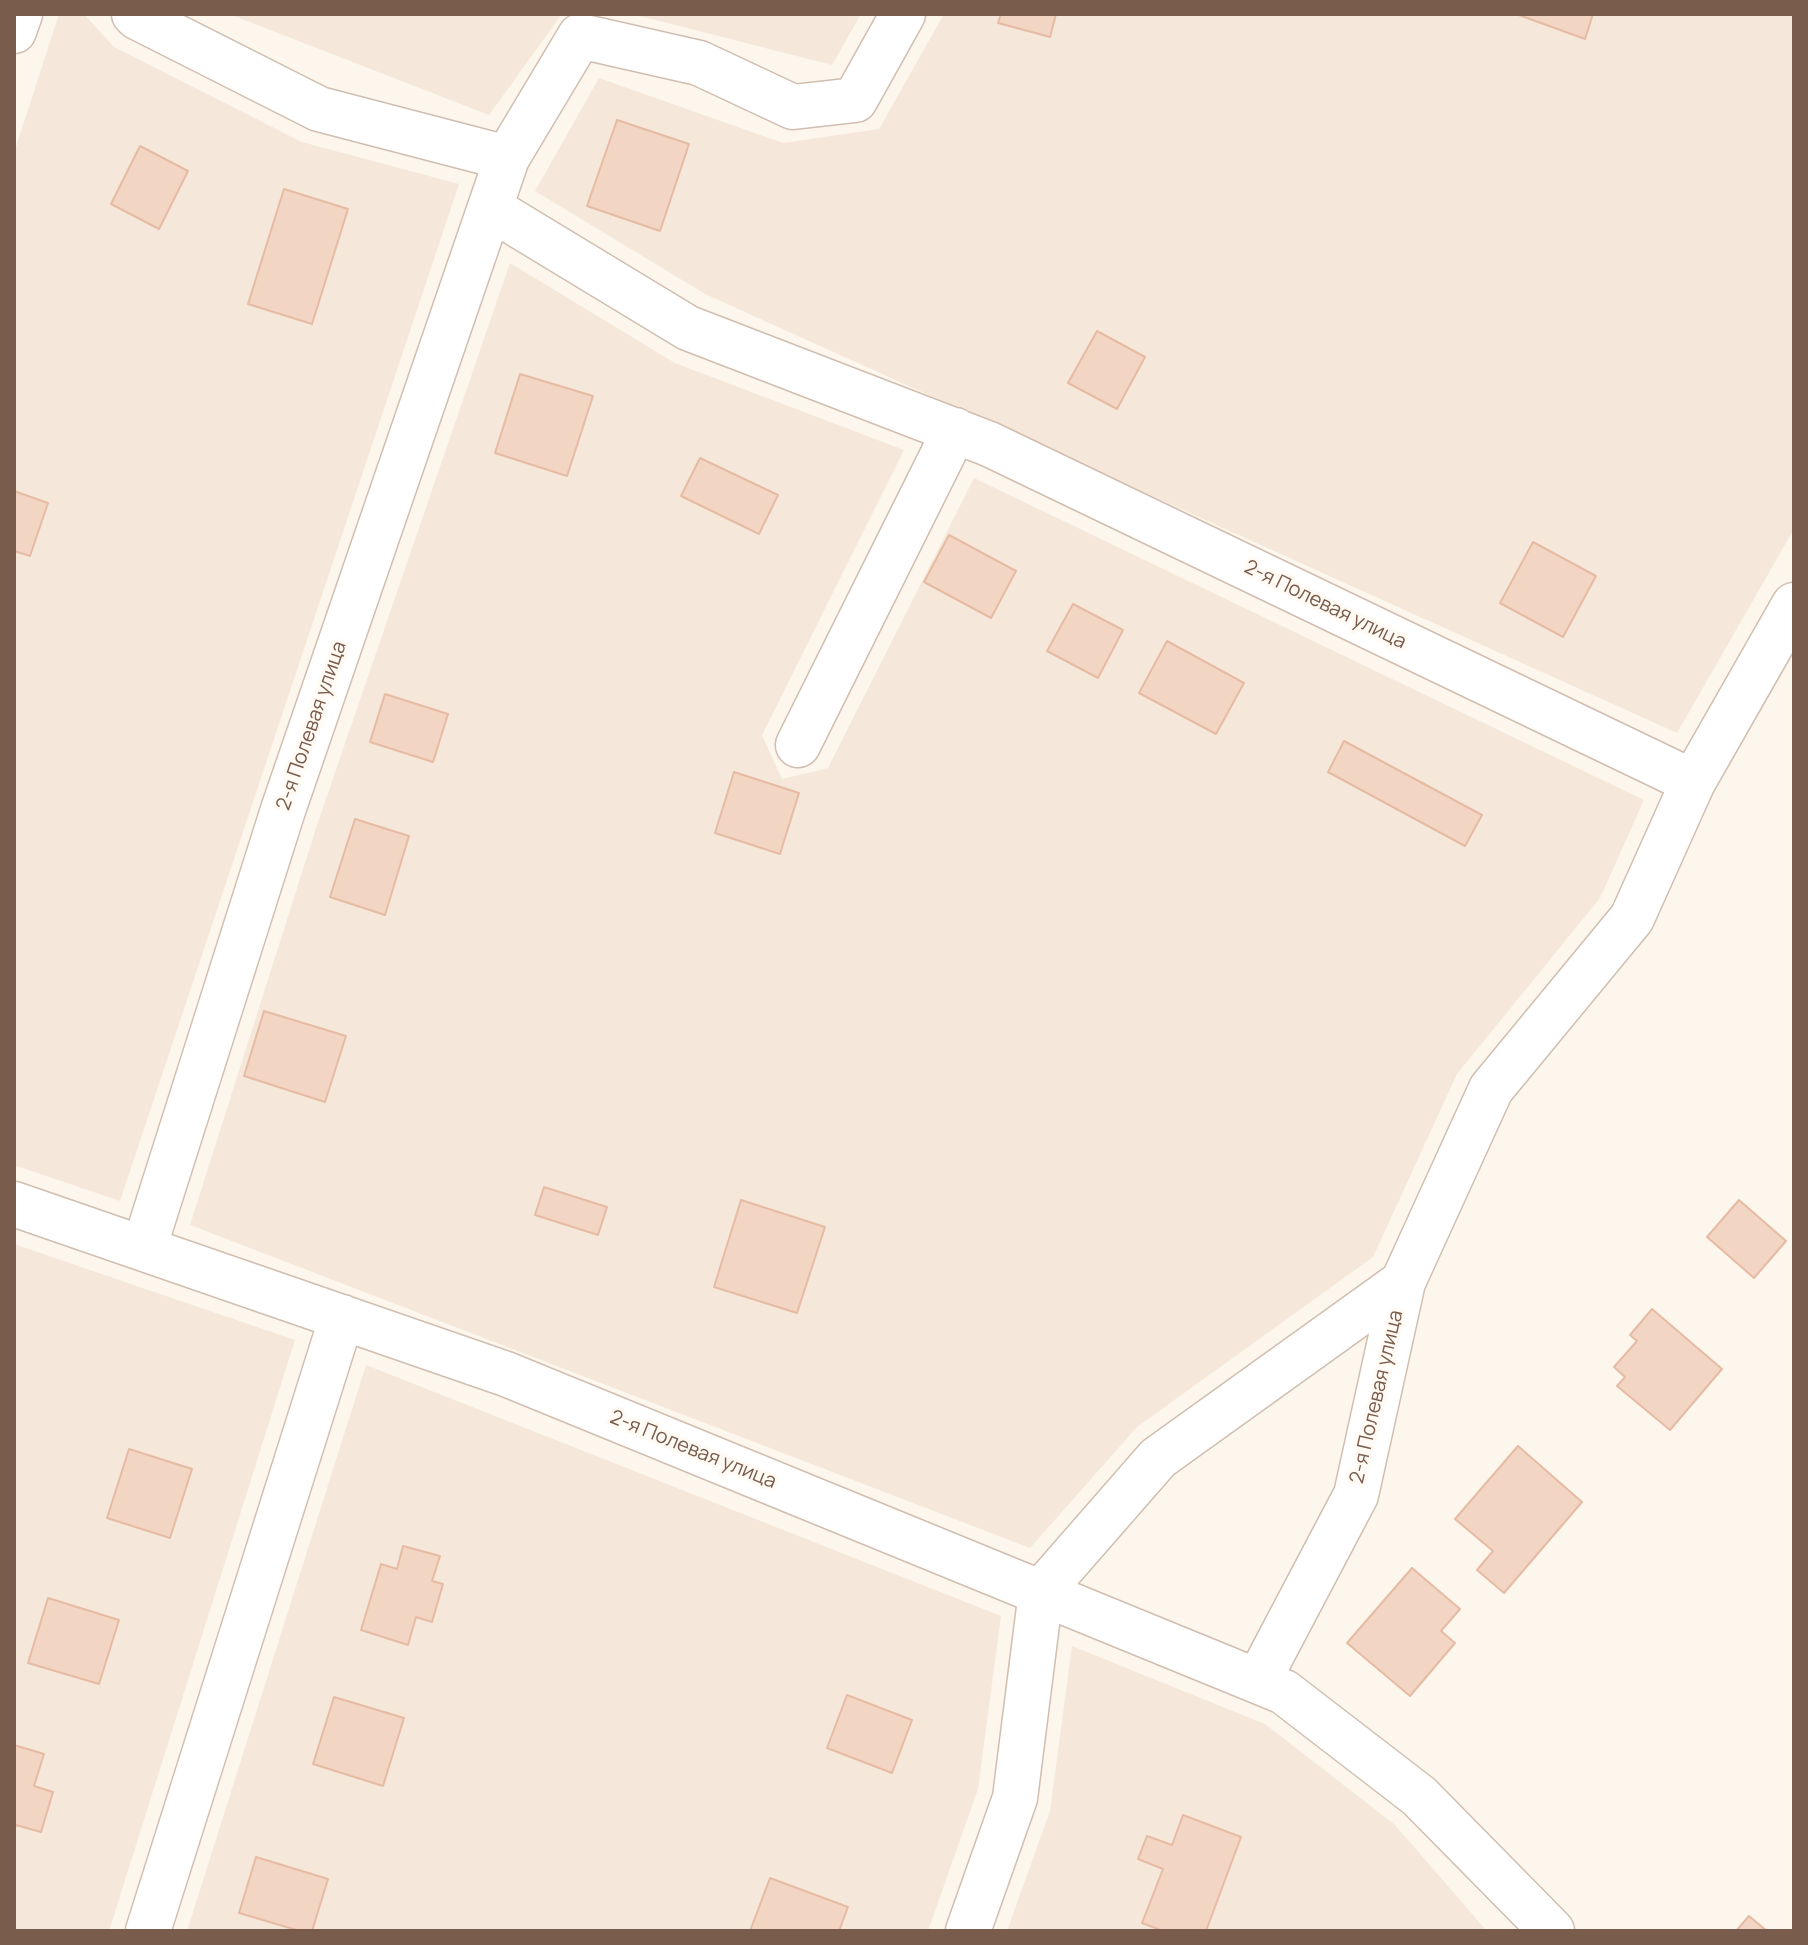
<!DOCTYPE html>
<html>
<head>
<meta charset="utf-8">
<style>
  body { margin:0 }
  #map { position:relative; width:1808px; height:1945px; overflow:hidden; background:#fdf6ec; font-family:Manrope,sans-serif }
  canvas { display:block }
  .frame { position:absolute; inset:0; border:16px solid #7a5c4d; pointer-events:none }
</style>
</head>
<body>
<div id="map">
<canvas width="1808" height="1945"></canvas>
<div class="frame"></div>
</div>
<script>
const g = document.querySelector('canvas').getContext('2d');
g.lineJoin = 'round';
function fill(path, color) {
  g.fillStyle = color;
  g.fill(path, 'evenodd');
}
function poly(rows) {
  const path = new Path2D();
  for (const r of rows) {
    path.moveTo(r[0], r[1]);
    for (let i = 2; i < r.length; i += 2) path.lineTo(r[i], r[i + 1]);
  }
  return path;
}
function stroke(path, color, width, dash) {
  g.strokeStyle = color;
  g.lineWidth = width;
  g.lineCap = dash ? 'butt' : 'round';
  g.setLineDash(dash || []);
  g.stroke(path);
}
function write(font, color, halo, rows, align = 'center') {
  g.font = font + ' Manrope,sans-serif';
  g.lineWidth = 7;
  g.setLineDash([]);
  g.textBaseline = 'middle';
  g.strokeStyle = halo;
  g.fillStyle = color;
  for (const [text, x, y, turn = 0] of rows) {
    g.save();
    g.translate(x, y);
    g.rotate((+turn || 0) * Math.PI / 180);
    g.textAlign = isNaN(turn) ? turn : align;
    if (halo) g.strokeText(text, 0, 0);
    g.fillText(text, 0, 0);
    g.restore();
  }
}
const residential = poly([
  [59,14,84,14,114,47,302,142,459,184,120,1201,14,1165,14,153],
  [229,14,562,14,489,115],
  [632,14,861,14,832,65],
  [944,14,1794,14,1794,529,1677,733,705,294,535,191,599,78,783,143,879,129],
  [510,263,675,363,904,450,762,735,782,779,828,768,974,478,1644,800,1600,898,1457,1074,1373,1257,1137,1427,1030,1548,190,1225,318,822],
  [14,1244,295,1340,109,1931,14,1931],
  [366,1365,1001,1616,978,1789,928,1931,187,1931],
  [1072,1646,1265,1724,1394,1824,1487,1931,1007,1931,1050,1811]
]);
const building = poly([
  [1001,14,1056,14,1050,37,998,23,1001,14],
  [1516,14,1593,14,1585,39,1516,14],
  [617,120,689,144,660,231,587,206,617,120],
  [140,146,188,171,159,229,111,204,140,146],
  [284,189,348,209,312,324,248,304,284,189],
  [1097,331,1145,357,1117,409,1068,383,1097,331],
  [520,374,593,396,567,476,495,453,520,374],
  [700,458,778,495,759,534,681,496,700,458],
  [14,491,48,503,30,556,14,551,14,491],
  [949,535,1016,571,991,618,924,582,949,535],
  [1533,542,1596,576,1563,637,1500,603,1533,542],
  [1073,604,1123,630,1098,678,1047,651,1073,604],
  [1167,641,1244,683,1216,734,1139,693,1167,641],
  [385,694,448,714,433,762,370,742,385,694],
  [1344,741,1482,815,1465,846,1328,772,1344,741],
  [734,772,799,793,780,854,715,833,734,772],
  [355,819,409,836,385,915,330,897,355,819],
  [264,1011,346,1036,325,1102,244,1076,264,1011],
  [544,1187,607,1207,598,1235,535,1215,544,1187],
  [741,1200,825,1227,797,1313,714,1287,741,1200],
  [1739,1200,1786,1241,1754,1278,1707,1237,1739,1200],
  [1652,1309,1722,1369,1670,1430,1617,1386,1625,1377,1614,1367,1637,1341,1630,1335,1652,1309],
  [1518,1446,1582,1502,1504,1593,1477,1570,1493,1551,1455,1519,1518,1446],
  [129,1449,192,1469,170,1538,107,1518,129,1449],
  [403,1546,440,1556,432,1581,443,1584,432,1622,416,1617,408,1645,361,1630,381,1564,397,1569,403,1546],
  [1412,1568,1460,1609,1441,1631,1455,1643,1410,1696,1347,1643,1412,1568],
  [48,1598,119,1620,99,1684,28,1663,48,1598],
  [847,1695,912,1720,892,1773,827,1748,847,1695],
  [334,1697,404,1718,383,1786,313,1764,334,1697],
  [14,1745,44,1754,34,1786,53,1792,41,1832,16,1825,14,1831,14,1745],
  [1183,1815,1241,1837,1206,1931,1163,1931,1142,1923,1163,1869,1138,1859,1147,1836,1172,1845,1183,1815],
  [256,1857,328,1879,312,1931,300,1931,239,1913,256,1857],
  [770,1878,848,1907,839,1931,750,1931,770,1878],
  [1749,1916,1767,1931,1736,1931,1749,1916]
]);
const minor = poly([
  [134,14,137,17,319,109,507,158],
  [14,31,20,14],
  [490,208,688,328,989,444,1693,782],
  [798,745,955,430],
  [14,1204,506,1374,1284,1692,1419,1796,1552,1931],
  [144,1248,283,810,507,158,580,36,699,63,793,107,855,100,903,14],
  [1258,1681,1356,1495,1403,1282,1491,1089,1632,918,1693,782,1794,605],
  [148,1931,342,1317],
  [968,1931,1015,1798,1041,1592,1158,1458,1403,1282]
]);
const streetNames = [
  ["2-я Полевая улица",1325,605,26],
  ["2-я Полевая улица",312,726,-71],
  ["2-я Полевая улица",1377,1397,-77],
  ["2-я Полевая улица",693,1450,22]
];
fill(residential, '#f5e8da');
fill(building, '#f3d5c3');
stroke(building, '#e6bba3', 2);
stroke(minor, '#d1beb0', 47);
stroke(minor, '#fff', 44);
write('20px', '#7a5c4d', '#fffaf3', streetNames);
</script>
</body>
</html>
